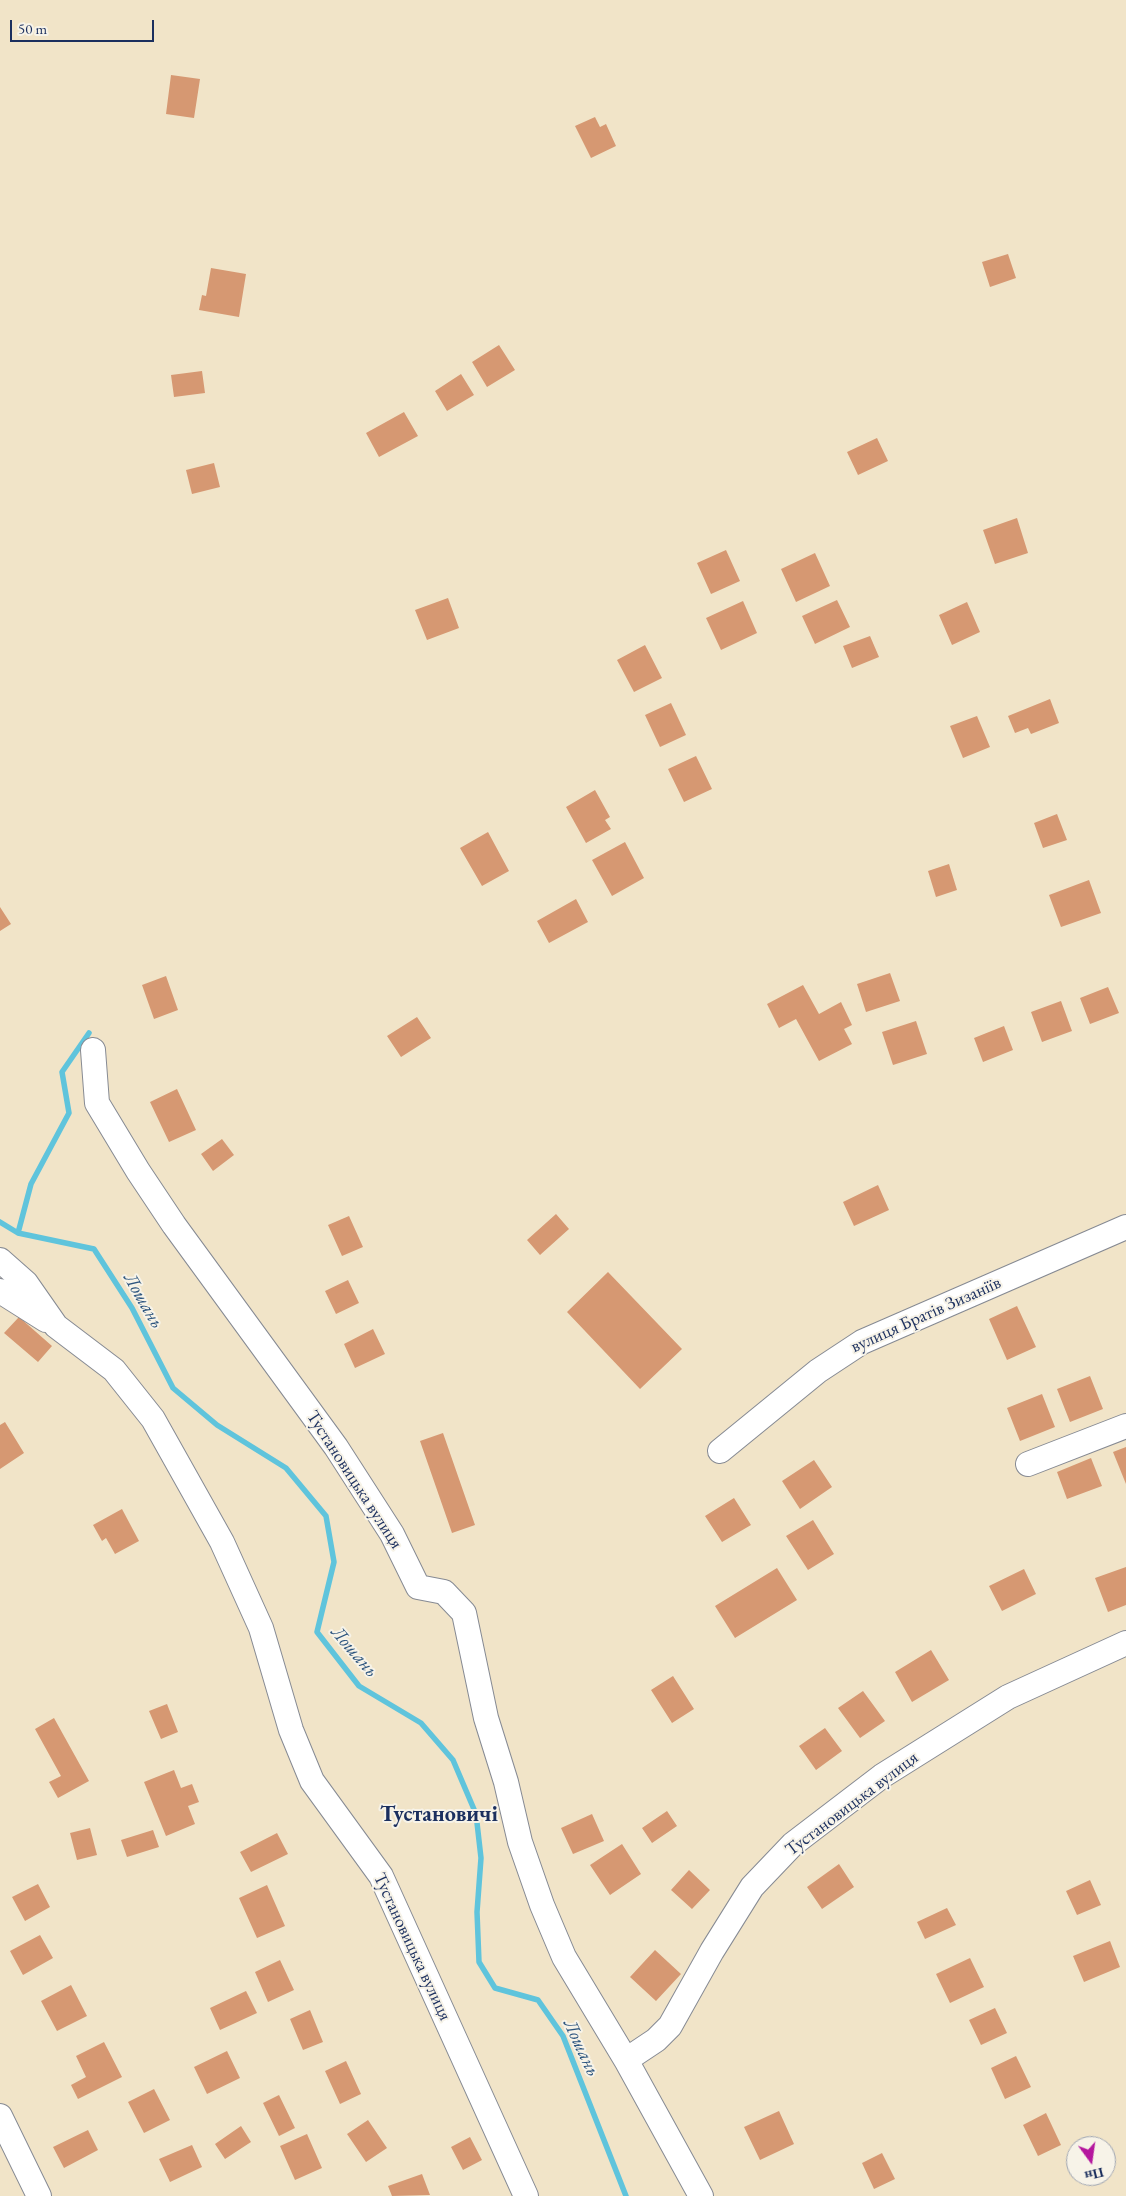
<!DOCTYPE html>
<html>
<head>
<meta charset="utf-8">
<style>
  body { margin:0 }
  #map { position:relative; width:1126px; height:2196px; overflow:hidden; background:#f1e4c8; font-family:"EB Garamond",serif }
  canvas { display:block }
  .north { position:absolute; left:1066px; top:2136px; width:50px; height:50px; box-sizing:border-box; background:#f7f3e8; border:1px solid #9fa5b1; border-radius:50%; rotate:166deg; font-size:14px; font-weight:700; line-height:20px; text-align:center; color:#1b2f5e }
  .north::after { content:''; display:block; margin:auto; width:18px; height:22px; background:#b5179e; clip-path:polygon(50% 0,100% 100%,50% 72%,0 100%) }
  .scale { position:absolute; left:10px; top:20px; width:144px; height:22px; box-sizing:border-box; border:2px solid #1b2f5e; border-top:0; padding-left:6px; font-size:15px; line-height:18px; white-space:nowrap; color:#1b2f5e; -webkit-text-stroke:4px #f7f3e8; paint-order:stroke }
</style>
</head>
<body>
<div id="map">
<canvas width="1126" height="2196"></canvas>
<div class="north">Пн</div>
<div class="scale">50 m</div>
</div>
<script>
const g = document.querySelector('canvas').getContext('2d');
g.lineJoin = 'round';
function poly(rows) {
  const path = new Path2D();
  for (const r of rows) {
    path.moveTo(r[0], r[1]);
    for (let i = 2; i < r.length; i += 2) path.lineTo(r[i], r[i + 1]);
  }
  return path;
}
function stroke(path, color, width, dash) {
  g.strokeStyle = color;
  g.lineWidth = width;
  g.lineCap = dash ? 'butt' : 'round';
  g.setLineDash(dash || []);
  g.stroke(path);
}
function fill(path, color) {
  g.fillStyle = color;
  g.fill(path, 'evenodd');
}
function write(font, color, halo, rows, align = 'center') {
  g.font = font + ' "EB Garamond",serif';
  g.lineWidth = 4;
  g.setLineDash([]);
  g.textBaseline = 'middle';
  g.strokeStyle = halo;
  g.fillStyle = color;
  for (const [text, x, y, turn = 0] of rows) {
    g.save();
    g.translate(x, y);
    g.rotate((+turn || 0) * Math.PI / 180);
    g.textAlign = isNaN(turn) ? turn : align;
    if (halo) g.strokeText(text, 0, 0);
    g.fillText(text, 0, 0);
    g.restore();
  }
}
const stream = poly([
  [0,1222,18,1233,94,1249,132,1308,173,1388,217,1425,286,1468,326,1516,334,1562,317,1632,359,1686,421,1723,453,1760,476,1814,481,1858,477,1912,479,1962,495,1988,538,2000,563,2036,626,2196],
  [18,1233,31,1184,69,1113,62,1072,89,1033]
]);
const building = poly([
  [171,75,200,79,194,118,166,114],
  [595,117,600,127,606,124,616,146,591,158,575,126],
  [1008,254,1016,278,990,287,982,262],
  [211,268,246,274,239,317,199,310,202,295,206,296],
  [499,345,515,370,487,387,472,362],
  [202,371,205,393,174,397,171,375],
  [461,374,474,395,447,411,435,391],
  [404,412,418,436,379,457,366,433],
  [877,438,888,461,858,475,847,452],
  [214,463,220,487,192,494,186,470],
  [1017,518,1028,553,995,564,983,530],
  [726,550,740,581,711,594,697,563],
  [815,553,830,586,796,602,781,569],
  [448,598,459,628,427,640,415,610],
  [837,600,850,627,815,644,802,616],
  [743,601,757,633,721,650,706,618],
  [967,602,980,632,952,645,939,615],
  [870,636,879,657,852,668,843,646],
  [645,645,662,678,634,692,617,660],
  [1050,699,1059,723,1031,734,1028,728,1015,733,1008,716],
  [671,703,686,735,660,747,645,715],
  [977,716,990,747,963,758,950,726],
  [696,756,712,789,684,802,668,769],
  [595,790,610,817,605,820,611,829,586,843,566,807],
  [1057,814,1067,840,1043,848,1034,823],
  [488,832,509,871,482,886,460,848],
  [625,842,644,878,612,896,592,860],
  [949,864,957,890,936,897,928,871],
  [1089,880,1101,913,1061,927,1049,895],
  [576,899,588,922,549,943,537,921],
  [0,907,11,924,0,931],
  [890,973,900,1001,866,1012,857,984],
  [166,976,178,1010,154,1019,142,985],
  [803,985,819,1014,841,1002,852,1025,844,1029,852,1044,819,1061,796,1019,779,1028,767,1004],
  [1108,987,1119,1013,1090,1024,1080,998],
  [1061,1001,1072,1031,1042,1042,1031,1012],
  [417,1017,431,1038,401,1057,387,1036],
  [916,1021,927,1054,893,1065,882,1032],
  [1004,1026,1013,1050,983,1062,974,1038],
  [177,1089,196,1130,169,1142,150,1102],
  [222,1139,234,1155,213,1171,201,1154],
  [878,1185,889,1210,854,1226,843,1202],
  [556,1214,569,1229,540,1255,527,1240],
  [349,1216,363,1247,342,1256,328,1225],
  [608,1272,682,1349,640,1389,567,1312],
  [348,1280,359,1303,336,1314,325,1291],
  [1017,1306,1036,1347,1007,1360,989,1319],
  [19,1317,52,1346,38,1362,4,1333],
  [373,1329,385,1354,355,1368,344,1344],
  [1090,1376,1103,1409,1070,1422,1057,1389],
  [1042,1394,1055,1427,1020,1441,1007,1408],
  [5,1422,24,1453,0,1469,0,1425],
  [443,1433,475,1525,452,1533,420,1441],
  [1126,1447,1126,1484,1113,1452],
  [1091,1458,1102,1486,1067,1499,1057,1472],
  [814,1460,832,1487,800,1509,782,1481],
  [734,1498,751,1525,722,1542,705,1516],
  [122,1509,139,1541,115,1554,106,1538,102,1541,93,1525],
  [813,1520,834,1554,808,1570,786,1536],
  [1126,1567,1126,1605,1108,1612,1095,1578],
  [777,1568,797,1600,735,1638,715,1606],
  [1024,1569,1036,1594,1002,1611,989,1586],
  [931,1650,949,1680,912,1702,895,1672],
  [673,1676,694,1709,672,1723,651,1690],
  [863,1691,885,1721,860,1738,838,1708],
  [167,1704,178,1732,161,1739,149,1711],
  [54,1718,89,1781,58,1798,49,1782,61,1776,35,1729],
  [825,1728,842,1751,816,1770,799,1746],
  [174,1770,181,1788,192,1784,199,1802,188,1806,195,1824,166,1836,144,1782],
  [667,1811,677,1826,652,1843,642,1828],
  [592,1814,604,1841,573,1854,561,1828],
  [90,1828,97,1855,77,1860,70,1833],
  [153,1830,159,1847,127,1857,121,1840],
  [277,1833,288,1854,251,1872,240,1852],
  [622,1844,641,1874,610,1895,590,1865],
  [839,1864,854,1887,822,1909,807,1887],
  [689,1870,710,1890,692,1909,671,1890],
  [1090,1880,1101,1905,1077,1915,1066,1891],
  [38,1884,50,1907,25,1921,12,1897],
  [267,1885,285,1926,257,1938,239,1898],
  [947,1908,956,1925,925,1939,917,1922],
  [40,1935,53,1958,23,1975,10,1951],
  [1110,1941,1120,1967,1084,1982,1073,1956],
  [655,1950,681,1974,656,2001,630,1977],
  [970,1958,984,1987,950,2003,936,1974],
  [280,1960,294,1990,268,2002,255,1972],
  [71,1985,87,2016,57,2031,41,2001],
  [246,1991,257,2013,220,2030,210,2008],
  [995,2008,1007,2033,981,2045,969,2020],
  [310,2010,323,2042,303,2050,290,2019],
  [104,2042,122,2077,78,2099,71,2085,86,2077,76,2056],
  [227,2051,240,2078,207,2094,194,2067],
  [1016,2056,1031,2087,1005,2099,991,2068],
  [346,2061,361,2094,340,2104,325,2071],
  [154,2089,170,2120,144,2133,128,2102],
  [279,2095,295,2128,279,2136,263,2103],
  [779,2111,794,2144,760,2160,744,2127],
  [1046,2113,1061,2145,1038,2156,1023,2125],
  [368,2120,387,2148,366,2162,347,2134],
  [241,2126,251,2142,225,2159,215,2144],
  [88,2130,98,2150,64,2168,53,2147],
  [307,2134,322,2168,295,2180,280,2146],
  [470,2137,482,2160,463,2170,451,2147],
  [192,2145,202,2167,170,2182,159,2159],
  [882,2153,895,2179,874,2189,862,2163],
  [422,2174,430,2195,392,2196,388,2186]
]);
const minor = poly([
  [93,1050,97,1103,138,1171,174,1225,336,1447,392,1534,418,1587,444,1592,464,1613,486,1718,506,1782,520,1842,542,1905,564,1957,626,2060,701,2196],
  [0,1260,26,1283,56,1326,114,1370,153,1419,222,1542,261,1628,291,1730,312,1781,381,1876,526,2196],
  [0,1291,46,1320],
  [720,1451,818,1371,862,1342,1126,1227],
  [1028,1464,1126,1426],
  [626,2060,656,2040,670,2026,712,1951,752,1887,793,1844,882,1776,1008,1697,1126,1643],
  [0,2116,39,2196]
]);
const streetNames = [
  ["вулиця Братів Зизаніїв",926,1315,-24],
  ["Тустановицька вулиця",354,1480,57],
  ["Тустановицька вулиця",852,1804,-37],
  ["Тустановицька вулиця",412,1947,65]
];
const waterNames = [
  ["Лошань",143,1301,60],
  ["Лошань",354,1652,49],
  ["Лошань",581,2048,65]
];
const districtNames = [
  ["Тустановичі",439,1815]
];
stroke(stream, '#5fc4dc', 5.5);
fill(building, '#d69872');
stroke(minor, '#868a93', 26);
stroke(minor, '#fff', 24);
write('18px', '#1b2f5e', '#f7f3e8', streetNames);
write('italic 19px', '#2c547e', '#f7f3e8', waterNames);
write('bold 22px', '#1b2f5e', '#f7f3e8', districtNames);
</script>
</body>
</html>
